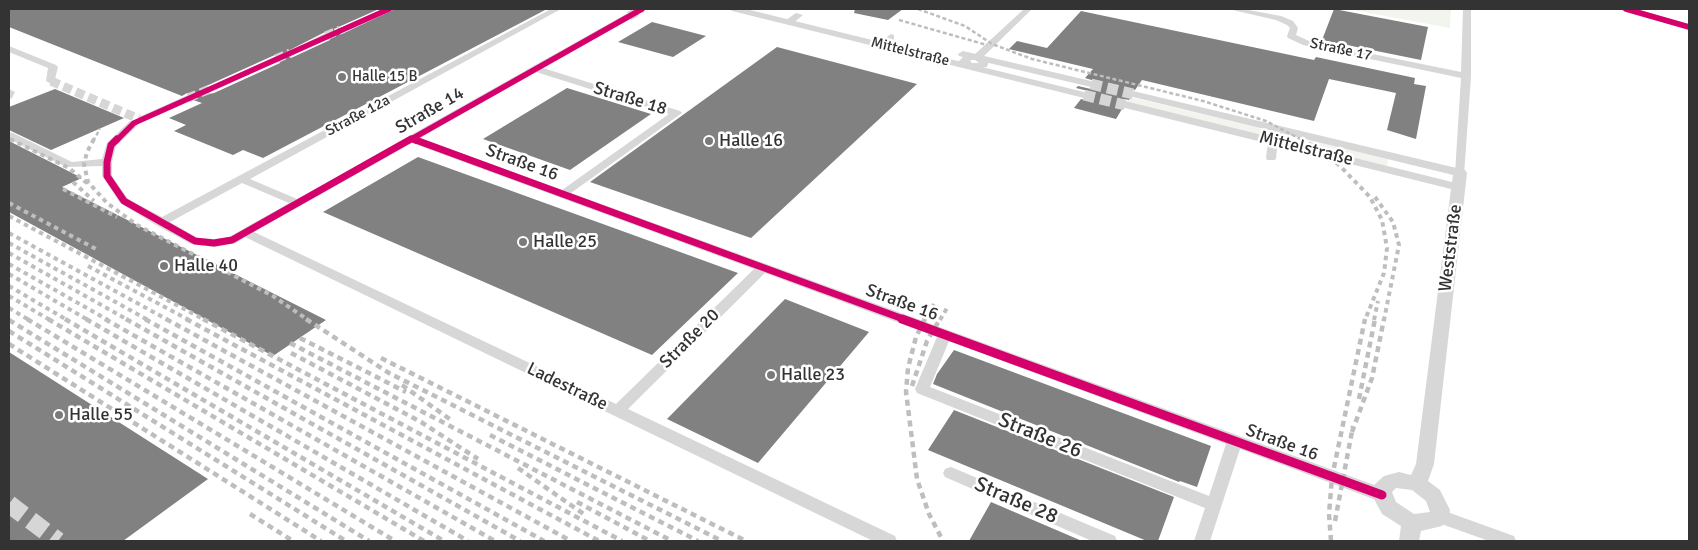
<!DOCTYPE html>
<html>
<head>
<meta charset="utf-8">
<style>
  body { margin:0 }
  #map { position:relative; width:1698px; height:550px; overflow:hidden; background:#fff; font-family:Signika,sans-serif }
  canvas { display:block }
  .frame { position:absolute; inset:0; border:10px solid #333; pointer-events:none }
</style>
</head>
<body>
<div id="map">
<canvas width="1698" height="550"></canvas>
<div class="frame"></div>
</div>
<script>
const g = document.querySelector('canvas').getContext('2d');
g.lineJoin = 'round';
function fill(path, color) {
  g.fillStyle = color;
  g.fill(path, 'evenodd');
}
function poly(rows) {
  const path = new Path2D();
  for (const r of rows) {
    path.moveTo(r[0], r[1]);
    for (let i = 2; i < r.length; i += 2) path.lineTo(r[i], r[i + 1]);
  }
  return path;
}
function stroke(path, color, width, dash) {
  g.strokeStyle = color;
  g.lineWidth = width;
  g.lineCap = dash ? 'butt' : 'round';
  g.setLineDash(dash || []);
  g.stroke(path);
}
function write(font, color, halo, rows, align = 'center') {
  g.font = font + ' Signika,sans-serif';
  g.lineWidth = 5;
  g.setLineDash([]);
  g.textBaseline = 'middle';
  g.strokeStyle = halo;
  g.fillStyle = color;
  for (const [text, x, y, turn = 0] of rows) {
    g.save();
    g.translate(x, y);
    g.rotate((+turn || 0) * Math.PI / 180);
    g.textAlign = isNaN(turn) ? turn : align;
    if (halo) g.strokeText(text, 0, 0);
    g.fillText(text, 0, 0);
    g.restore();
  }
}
const green = poly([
  [1348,9,1451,9,1450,28],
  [1130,97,1260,128,1263,131,1262,133,1258,134,1127,102],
  [1307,139,1388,159,1387,166,1325,151]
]);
const building = poly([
  [9,9,379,9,334,29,335,32,342,34,395,9,547,9,263,158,243,150,233,155,174,131,186,125,169,118,202,103,193,100,193,95,187,93,182,96,9,27],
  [327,31,331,33,330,40,291,58,284,53],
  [277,54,281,56,280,63,214,93,209,94,203,90,204,87],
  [855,9,903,9,888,20,854,13],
  [1334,9,1428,27,1421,60,1322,40],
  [1081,11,1314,60,1316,57,1415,78,1414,84,1426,86,1416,139,1387,130,1396,93,1329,79,1314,121,1142,80,1135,90,1129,90,1126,93,1126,95,1130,98,1129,100,1124,99,1118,103,1118,106,1122,109,1116,119,1074,108,1081,99,1085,100,1092,95,1088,91,1076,88,1078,86,1091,89,1099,85,1098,82,1085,78,1093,69,1009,49,1017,41,1047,48],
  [652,22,706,36,673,57,618,42],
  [777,47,917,84,751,238,590,182],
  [567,88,651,114,570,170,483,139],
  [55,89,124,118,51,150,9,130,9,107],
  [9,141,82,178,62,187,326,320,273,356,9,212],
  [418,157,738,273,652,355,323,212],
  [785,299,869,332,758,463,667,419],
  [954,350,1211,446,1197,487,1180,481,1179,482,933,384,937,374],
  [9,352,208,479,123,541,9,541],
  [954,410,1174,497,1158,541,1147,541,928,450],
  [991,502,1082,541,969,541]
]);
const minorTunnel = poly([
  [629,16,642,9],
  [326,36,340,30],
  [276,59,290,53],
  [51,81,139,119],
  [188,98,210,89]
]);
const tertiaryTunnelFar1 = poly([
  [1091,84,1133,94],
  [1084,95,1125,105]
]);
const tertiaryTunnel = poly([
  [9,504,58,541]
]);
const minor = poly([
  [383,9,393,9,343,32,336,30,383,9],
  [551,9,561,9,250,179,297,199,626,14,632,14,632,18,543,68,680,111,682,113,571,193,1388,490,1390,495,1388,500,1382,502,1376,500,1240,449,1210,541,1194,541,1205,508,917,393,915,389,937,337,765,273,628,409,895,536,897,541,873,541,245,237,236,243,214,247,191,244,156,225,120,203,102,176,102,166,66,167,9,139,9,132,13,133,72,162,102,159,107,143,130,121,138,121,138,125,116,146,112,162,112,176,128,199,162,217,551,9],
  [536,72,669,114,562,190,420,138,536,72],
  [412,143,754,269,616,404,254,232,412,143],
  [242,183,289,203,229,237,214,239,198,238,170,222,242,183],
  [949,341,1226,444,1209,496,930,387,949,341],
  [1024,9,1032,9,983,57,989,61,987,67,970,69,960,64,958,62,964,56,974,55,1024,9],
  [970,60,975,60,979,63,972,63,970,60],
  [1228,9,1243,9,1281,16,1293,21,1298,28,1296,35,1309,41,1461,72,1463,9,1471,9,1471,76,1464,175,1456,175,1455,173,1461,78,1303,45,1288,38,1287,36,1290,28,1287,25,1276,20,1228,9],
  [796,13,803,15,792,24,786,24,786,20,796,13],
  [326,33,329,34,329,38,293,55,290,56,286,53,326,33],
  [891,34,894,35,894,39,884,47,878,47,878,43,891,34],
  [9,46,56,65,58,67,54,83,51,84,46,81,48,68,9,52,9,46],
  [276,56,279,57,279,61,213,91,210,92,205,89,276,56],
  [9,89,15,92,12,98,9,99,9,89],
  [188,95,191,96,191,100,148,119,140,119,139,117,188,95],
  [1279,126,1284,129,1278,141,1276,158,1275,160,1267,160,1266,158,1268,141,1275,127,1279,126],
  [951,467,1115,536,1117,541,1092,541,945,477,943,473,945,469,951,467],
  [1439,509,1514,536,1516,541,1489,541,1433,521,1431,516,1433,511,1439,509]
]);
const tertiary = poly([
  [730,9,746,9,1088,93,1090,95,1084,98,732,11,730,9],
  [1621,9,1636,9,1689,24,1689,30,1623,11,1621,9],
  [963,51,1091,81,1097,84,1091,87,959,56,958,54,963,51],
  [1133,91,1465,170,1467,173,1434,464,1428,481,1440,490,1450,510,1449,516,1442,526,1421,531,1419,541,1399,541,1401,526,1382,514,1372,495,1372,489,1375,484,1384,476,1399,472,1411,475,1416,464,1451,189,1121,107,1119,105,1125,101,1452,182,1453,175,1129,96,1127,94,1129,92,1133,91],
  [1396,488,1412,490,1426,501,1430,512,1414,514,1396,502,1392,492,1396,488]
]);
const railFar2 = poly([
  [918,9,965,26,992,44,1032,59,1203,101,1266,121,1304,141],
  [899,20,987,45],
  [9,139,12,141],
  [93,141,100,129]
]);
const railFar1 = poly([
  [10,139,69,168,88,184],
  [94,139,87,152,84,164,88,182,107,203,137,225,273,296,308,320],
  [1301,139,1325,153,1340,166,1370,197,1382,220,1387,248,1384,273,1365,320],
  [73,182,94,201],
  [63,189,117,217],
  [1375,197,1393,222,1399,245,1384,320],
  [9,203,96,249],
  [9,216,205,320],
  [9,233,168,320],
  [9,243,148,320],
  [9,253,128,320],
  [9,264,108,320],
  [88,266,189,320],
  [9,274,88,320],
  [9,286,67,320],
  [9,296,50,320],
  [9,308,29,320],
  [924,320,934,304],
  [940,320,947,308],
  [1374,320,1378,301]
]);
const rail = poly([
  [27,319,395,541],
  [48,319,424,541],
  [65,319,444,541],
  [86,319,468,541],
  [105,319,495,541],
  [126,319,520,541],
  [145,319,544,541],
  [166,319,571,541],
  [186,319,599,541],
  [203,319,622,541],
  [306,319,389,373,722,541],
  [925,319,916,337,908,368,906,392,917,479,929,514,943,541],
  [9,320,369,541],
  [9,331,346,541],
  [300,338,406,392],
  [290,343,672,541],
  [9,344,321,541],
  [291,353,421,422,478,459],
  [381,358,746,541],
  [402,385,451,420],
  [912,386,927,341,940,319],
  [1359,399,1375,319],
  [1352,432,1372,378,1384,319],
  [490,435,698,541],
  [518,468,585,515],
  [577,502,650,541],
  [250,514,293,541],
  [1335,521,1353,426],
  [1331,541,1329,514,1332,477,1365,319]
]);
const cyclewayFar2 = poly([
  [1626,9,1689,27],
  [412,139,416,141],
  [116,141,134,123,389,9],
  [408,141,642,9]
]);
const cyclewayFar1 = poly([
  [117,139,111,145,107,162,107,176,124,201,195,241,214,243,232,240,411,139],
  [413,139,906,320]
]);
const cycleway = poly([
  [902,319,1382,495]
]);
const markers = [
  [342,77,5,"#7a7a7a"],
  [709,141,5,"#7a7a7a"],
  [523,242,5,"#7a7a7a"],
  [164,266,5,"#7a7a7a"],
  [771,375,5,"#7a7a7a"],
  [59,415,5,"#7a7a7a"]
];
const farStreetnames = [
  ["Straße 17",1341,50,12],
  ["Mittelstraße",910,52,14],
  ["Straße 12a",358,116,-28]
];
const farPoinames = [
  ["Halle 15 B",352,77]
];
const streetNames = [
  ["Straße 18",630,99,17],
  ["Straße 14",430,111,-30],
  ["Mittelstraße",1306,149,14],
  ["Straße 16",522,163,20],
  ["Weststraße",1451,248,-83],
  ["Straße 16",902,303,20],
  ["Straße 20",690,339,-45],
  ["Ladestraße",567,387,26],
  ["Straße 16",1282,443,20]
];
const poiNames = [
  ["Halle 16",719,141],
  ["Halle 25",533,242],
  ["Halle 40",174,266],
  ["Halle 23",781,375],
  ["Halle 55",69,415]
];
const nearStreetnames = [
  ["Straße 26",1040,436,22],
  ["Straße 28",1016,501,23]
];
fill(green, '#f1f5ed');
fill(building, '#818181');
stroke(minorTunnel, '#d6d6d6', 9, [9, 4.5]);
stroke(tertiaryTunnelFar1, '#d6d6d6', 11, [11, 5.5]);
stroke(tertiaryTunnel, '#d6d6d6', 18, [18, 9]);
fill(minor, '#d7d7d7');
fill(tertiary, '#d7d7d7');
stroke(railFar2, '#bebebe', 2.5, [4, 2.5]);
stroke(railFar1, '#bebebe', 4, [4.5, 4]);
stroke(rail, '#bebebe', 4.5, [6, 4.5]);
stroke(cyclewayFar2, '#d6006c', 5.5);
stroke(cyclewayFar1, '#d6006c', 7);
stroke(cycleway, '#d6006c', 9);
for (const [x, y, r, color] of markers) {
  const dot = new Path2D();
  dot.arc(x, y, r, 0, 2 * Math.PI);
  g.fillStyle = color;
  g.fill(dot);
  stroke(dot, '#fff', 2);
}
write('15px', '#333', '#fff', farStreetnames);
write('15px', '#333', '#fff', farPoinames, 'left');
write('18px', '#333', '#fff', streetNames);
write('18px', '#333', '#fff', poiNames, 'left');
write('21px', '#333', '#fff', nearStreetnames);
</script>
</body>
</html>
